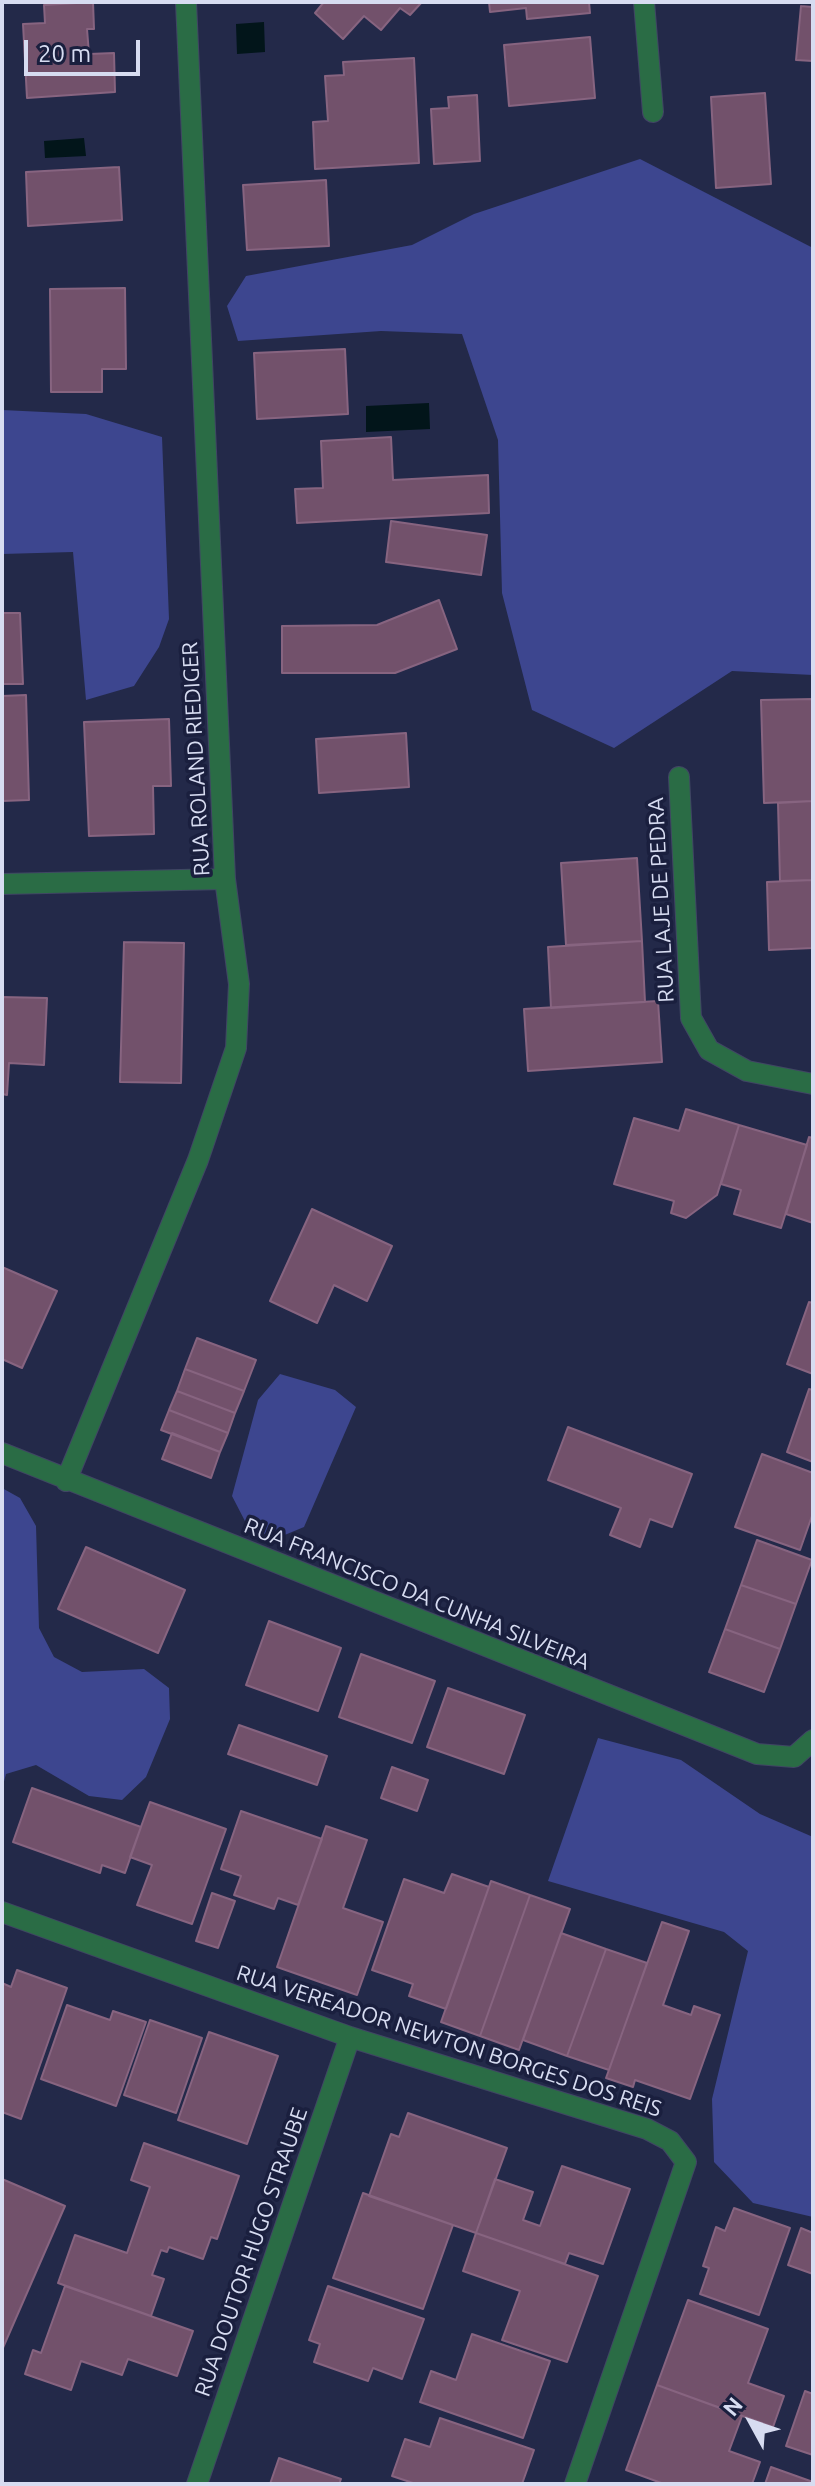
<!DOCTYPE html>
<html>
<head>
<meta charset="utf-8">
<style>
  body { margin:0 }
  #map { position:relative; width:815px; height:2486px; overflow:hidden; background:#232949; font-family:Ubuntu,sans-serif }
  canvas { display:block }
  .frame { position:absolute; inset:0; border:4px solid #d7dcf1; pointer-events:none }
  .north { position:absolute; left:711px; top:2382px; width:80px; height:80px; -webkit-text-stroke:6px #1a1f3e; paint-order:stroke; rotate:310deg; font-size:22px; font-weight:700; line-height:32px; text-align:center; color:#d7dcf1 }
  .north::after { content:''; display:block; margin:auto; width:28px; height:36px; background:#d7dcf1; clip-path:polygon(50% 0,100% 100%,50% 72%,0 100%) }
  .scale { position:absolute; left:24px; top:40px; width:116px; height:36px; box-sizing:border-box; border:4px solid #d7dcf1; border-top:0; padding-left:10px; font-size:24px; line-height:28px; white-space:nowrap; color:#d7dcf1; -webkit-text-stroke:6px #1a1f3e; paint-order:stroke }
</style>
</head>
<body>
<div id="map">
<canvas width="815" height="2486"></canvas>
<div class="frame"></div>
<div class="north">N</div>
<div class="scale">20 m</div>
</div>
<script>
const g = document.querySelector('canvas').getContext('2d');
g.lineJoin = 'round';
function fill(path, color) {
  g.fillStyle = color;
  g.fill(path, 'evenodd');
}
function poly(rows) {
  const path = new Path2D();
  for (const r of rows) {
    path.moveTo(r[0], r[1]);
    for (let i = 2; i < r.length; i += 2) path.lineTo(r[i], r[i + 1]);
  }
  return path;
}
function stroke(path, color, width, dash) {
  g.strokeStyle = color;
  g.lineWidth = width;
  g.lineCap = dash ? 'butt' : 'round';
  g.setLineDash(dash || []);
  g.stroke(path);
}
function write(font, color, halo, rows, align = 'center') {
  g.font = font + ' Ubuntu,sans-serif';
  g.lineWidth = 7;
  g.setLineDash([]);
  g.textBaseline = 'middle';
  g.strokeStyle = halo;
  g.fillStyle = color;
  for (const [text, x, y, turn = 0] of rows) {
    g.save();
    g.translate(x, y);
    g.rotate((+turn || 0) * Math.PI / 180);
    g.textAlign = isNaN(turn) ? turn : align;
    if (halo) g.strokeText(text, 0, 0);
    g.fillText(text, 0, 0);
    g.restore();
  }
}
const green = poly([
  [640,159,813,248,813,675,732,671,614,748,532,710,502,593,498,440,462,334,381,331,238,341,227,306,246,276,412,245,474,214],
  [2,410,86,414,162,437,169,619,159,647,134,686,86,700,73,552,2,554],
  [280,1374,335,1390,356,1407,304,1527,275,1539,247,1525,232,1496,258,1400],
  [2,1488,20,1498,36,1526,39,1628,54,1657,82,1672,144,1669,169,1688,170,1719,146,1777,122,1800,89,1796,36,1765,6,1774,2,1789],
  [598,1738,681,1760,760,1814,813,1837,813,2217,753,2203,714,2162,712,2099,748,1951,724,1932,548,1881]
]);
const water = poly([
  [264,22,265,52,237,54,236,24],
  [84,138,86,156,45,158,44,141],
  [429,403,430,429,366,432,366,406]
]);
const building = poly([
  [93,2,94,29,87,29,89,54,114,53,115,92,27,98,23,24,45,23,44,5,93,2],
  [324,2,422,2,410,15,400,8,381,30,364,16,343,39,315,13,324,2],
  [489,2,589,2,590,13,527,19,526,8,490,12,489,2],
  [801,6,813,7,813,61,796,60,801,6],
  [590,37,595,98,509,106,504,45,590,37],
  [414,58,419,163,315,169,313,122,328,121,325,76,344,75,343,62,414,58],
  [765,93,771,184,716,188,711,97,765,93],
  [477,95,480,161,434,164,431,109,449,108,448,97,477,95],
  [119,167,122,220,28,226,26,172,119,167],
  [326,180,329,246,247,250,243,185,326,180],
  [125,288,126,369,102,369,102,392,51,392,50,289,125,288],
  [345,349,348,414,257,419,254,353,345,349],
  [391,437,393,480,488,475,489,513,297,523,295,489,323,488,321,441,391,437],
  [391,521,487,535,481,575,386,562,391,521],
  [439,600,457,649,395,673,282,673,282,626,377,625,439,600],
  [2,613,20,613,23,684,2,684,2,613],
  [26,695,29,800,2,801,2,696,26,695],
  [813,699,813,801,764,803,761,700,813,699],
  [169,719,171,786,153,786,154,834,89,836,84,722,169,719],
  [406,733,409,787,319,793,316,739,406,733],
  [813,801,813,880,780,881,778,803,813,801],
  [637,858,642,941,566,945,561,863,637,858],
  [813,880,813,948,769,950,767,882,813,880],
  [642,941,645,1002,551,1008,548,947,642,941],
  [124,942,184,943,181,1083,120,1082,124,942],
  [2,997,47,998,44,1065,9,1063,7,1095,2,1094,2,997],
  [658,1001,662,1062,528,1071,524,1009,658,1001],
  [686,1109,739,1125,717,1195,686,1218,671,1213,674,1201,614,1184,634,1118,679,1131,686,1109],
  [739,1125,807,1145,781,1228,734,1214,741,1190,721,1184,739,1125],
  [809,1137,813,1138,813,1223,786,1214,809,1137],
  [312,1209,392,1246,367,1301,334,1285,317,1323,270,1301,312,1209],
  [2,1267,57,1291,22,1368,2,1359,2,1267],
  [809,1302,813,1303,813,1374,787,1364,809,1302],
  [197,1338,256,1360,244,1391,185,1369,197,1338],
  [185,1369,244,1391,235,1413,177,1391,185,1369],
  [809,1389,813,1390,813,1462,787,1452,809,1389],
  [177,1391,235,1413,228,1433,169,1410,177,1391],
  [169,1410,228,1433,220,1452,161,1430,169,1410],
  [568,1427,692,1474,672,1527,650,1519,640,1547,610,1535,621,1508,548,1480,568,1427],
  [172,1433,220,1452,211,1478,162,1459,172,1433],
  [762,1454,813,1473,813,1513,800,1550,735,1527,762,1454],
  [757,1540,812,1560,796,1604,741,1585,757,1540],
  [86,1547,185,1590,158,1653,58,1609,86,1547],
  [741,1585,796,1604,780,1649,725,1629,741,1585],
  [269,1621,341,1648,318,1711,246,1685,269,1621],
  [725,1629,780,1649,764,1692,709,1672,725,1629],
  [361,1654,435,1681,412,1743,339,1717,361,1654],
  [448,1688,525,1715,504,1774,427,1747,448,1688],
  [239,1725,327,1756,317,1785,228,1754,239,1725],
  [392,1767,428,1780,417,1811,381,1798,392,1767],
  [32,1788,141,1827,125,1873,102,1865,100,1873,13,1842,32,1788],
  [150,1802,226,1829,192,1924,137,1905,152,1865,130,1857,150,1802],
  [241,1811,322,1839,298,1905,278,1898,274,1909,234,1895,241,1876,221,1869,241,1811],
  [326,1826,367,1840,343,1908,383,1922,357,1995,277,1967,326,1826],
  [452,1874,489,1887,446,2009,409,1996,413,1984,372,1970,404,1879,444,1893,452,1874],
  [491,1881,530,1895,480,2036,441,2022,491,1881],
  [212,1893,235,1901,218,1948,196,1941,212,1893],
  [530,1895,570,1909,519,2050,480,2036,530,1895],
  [662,1922,689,1931,663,2005,691,2015,694,2006,720,2015,690,2099,635,2080,633,2087,606,2078,662,1922],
  [561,1933,606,1949,567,2056,523,2040,561,1933],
  [606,1949,647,1963,609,2070,567,2056,606,1949],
  [17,1970,67,1988,21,2119,2,2112,2,1983,11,1987,17,1970],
  [67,2005,110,2020,113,2011,146,2022,116,2106,41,2079,67,2005],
  [150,2020,202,2038,176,2113,124,2095,150,2020],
  [209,2032,278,2056,247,2144,178,2120,209,2032],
  [408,2113,507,2148,476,2233,369,2196,391,2134,399,2137,408,2113],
  [144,2143,239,2176,217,2239,211,2237,203,2259,169,2247,167,2252,161,2250,152,2275,164,2279,151,2316,58,2283,75,2235,127,2253,150,2187,131,2180,144,2143],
  [562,2166,630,2189,603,2264,569,2253,565,2264,476,2233,495,2179,533,2192,523,2220,540,2226,562,2166],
  [2,2179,65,2206,2,2350,2,2179],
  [363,2193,453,2225,423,2309,333,2278,363,2193],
  [734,2208,790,2228,759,2315,700,2294,709,2268,703,2266,716,2227,725,2231,734,2208],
  [801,2228,813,2233,813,2274,788,2265,801,2228],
  [476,2233,598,2276,567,2362,502,2340,520,2291,463,2271,476,2233],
  [65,2286,193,2331,177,2376,128,2359,122,2375,81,2361,71,2390,25,2374,33,2350,41,2353,65,2286],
  [328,2286,424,2319,402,2379,373,2368,368,2381,314,2362,320,2344,309,2340,328,2286],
  [688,2300,768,2329,748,2383,784,2396,773,2427,657,2385,688,2300],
  [472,2334,550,2361,523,2438,420,2402,431,2371,456,2380,472,2334],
  [657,2385,742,2416,729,2451,760,2462,752,2484,664,2484,626,2470,657,2385],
  [805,2391,813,2394,813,2455,786,2446,805,2391],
  [440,2418,534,2450,522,2484,416,2484,392,2476,405,2439,430,2447,440,2418],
  [279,2458,341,2479,339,2484,270,2484,279,2458],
  [771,2467,813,2482,813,2484,765,2484,771,2467]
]);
const minor = poly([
  [644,2,653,112],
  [679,777,691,1018,709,1050,747,1071,813,1084],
  [2,884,225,879],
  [2,1453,757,1754,794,1757,813,1740],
  [66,1481,198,1160,236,1048,239,984,225,879,186,2],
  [2,1912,350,2037,647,2129,670,2141,686,2162,575,2484],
  [197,2484,350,2037]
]);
const streetNames = [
  ["RUA ROLAND RIEDIGER",196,759,-93],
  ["RUA LAJE DE PEDRA",661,900,-93],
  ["RUA FRANCISCO DA CUNHA SILVEIRA",417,1594,22],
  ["RUA VEREADOR NEWTON BORGES DOS REIS",449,2041,18],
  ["RUA DOUTOR HUGO STRAUBE",251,2252,-71]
];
fill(green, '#3d468f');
fill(water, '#02151a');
fill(building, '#72516b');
stroke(building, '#876480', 2);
stroke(minor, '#404664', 22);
stroke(minor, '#2a6c45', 20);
write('22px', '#d7dcf1', '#1a1f3e', streetNames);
</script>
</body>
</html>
